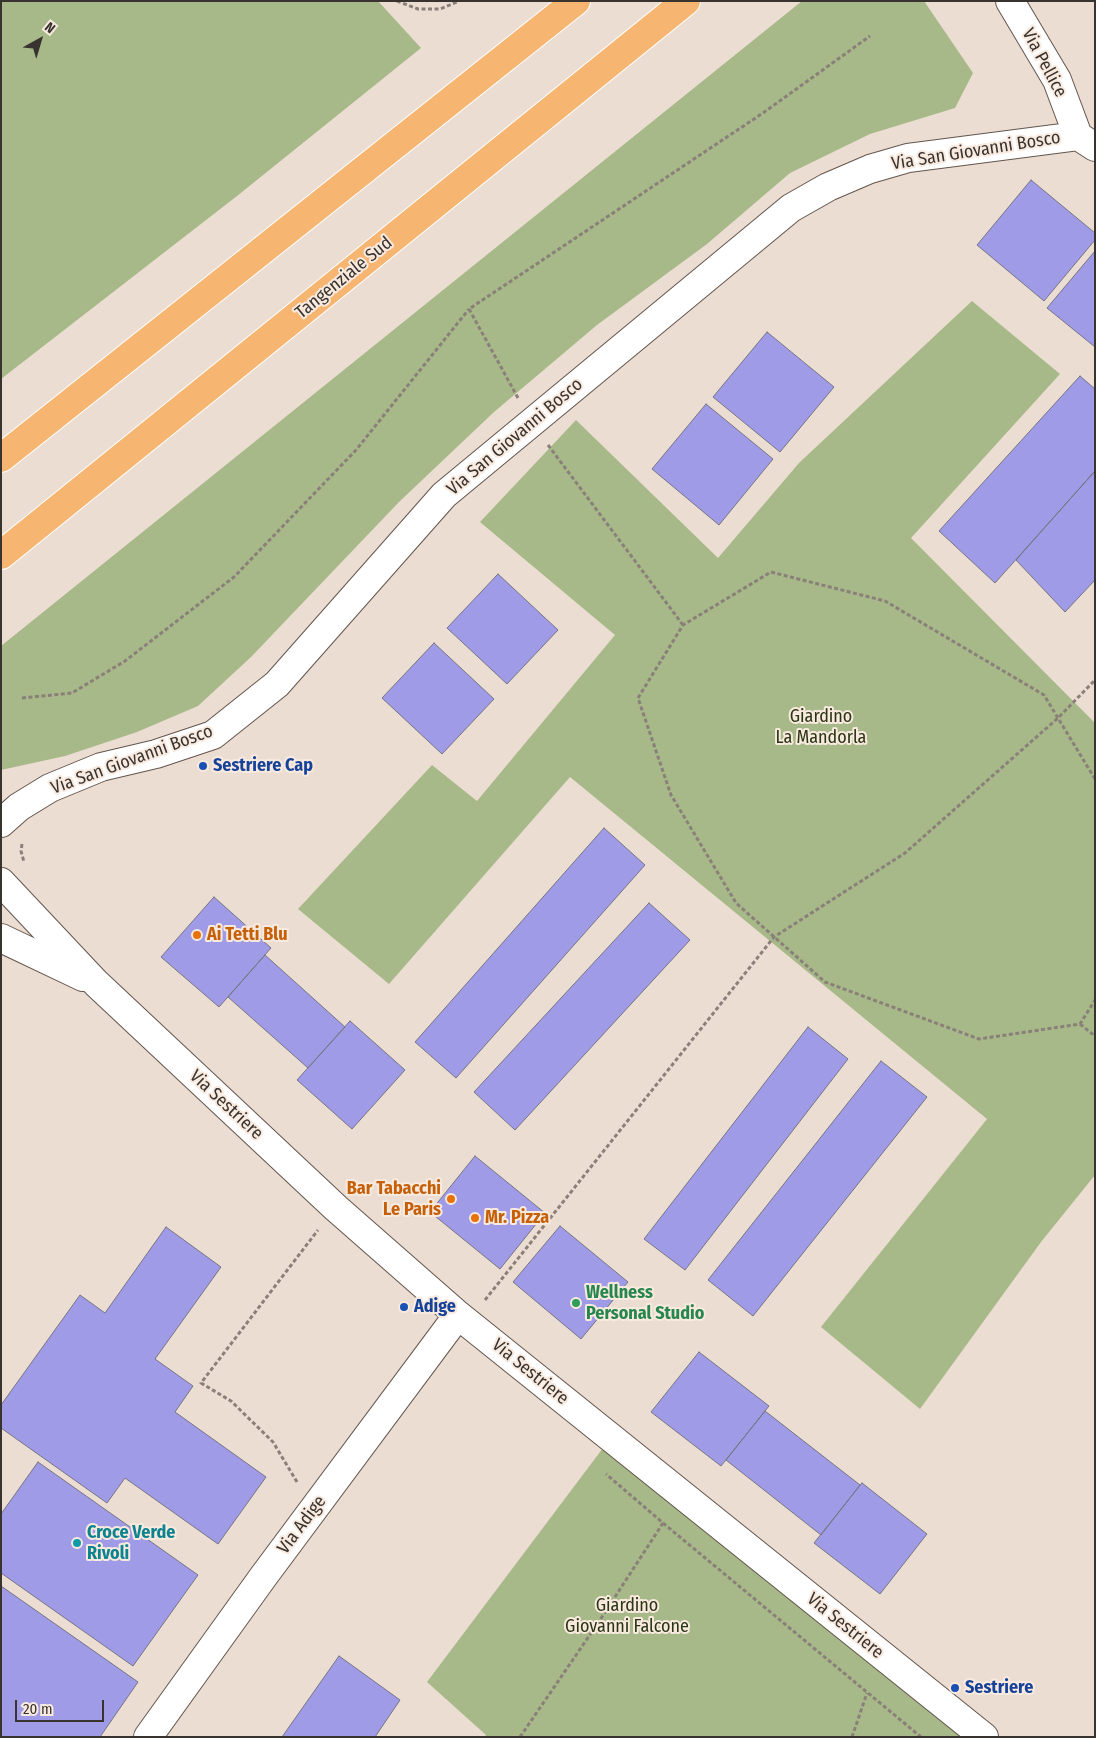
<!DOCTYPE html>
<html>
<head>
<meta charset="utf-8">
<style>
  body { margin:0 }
  #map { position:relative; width:1096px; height:1738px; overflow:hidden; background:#ecddd2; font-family:"Fira Sans Condensed",sans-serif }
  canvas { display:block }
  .frame { position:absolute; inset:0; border:2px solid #39332f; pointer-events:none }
  .north { position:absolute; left:15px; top:15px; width:50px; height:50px; -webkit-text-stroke:4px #f9eadf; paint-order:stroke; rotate:39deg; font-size:14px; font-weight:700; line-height:20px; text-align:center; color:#39332f }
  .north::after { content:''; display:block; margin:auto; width:18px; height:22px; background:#39332f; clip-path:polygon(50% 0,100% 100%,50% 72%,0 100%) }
  .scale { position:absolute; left:15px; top:1700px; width:89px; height:22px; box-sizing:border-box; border:2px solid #39332f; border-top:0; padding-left:6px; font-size:15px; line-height:18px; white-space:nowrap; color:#39332f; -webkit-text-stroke:4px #f9eadf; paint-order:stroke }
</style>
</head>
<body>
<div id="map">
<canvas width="1096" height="1738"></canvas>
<div class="frame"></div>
<div class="north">N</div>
<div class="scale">20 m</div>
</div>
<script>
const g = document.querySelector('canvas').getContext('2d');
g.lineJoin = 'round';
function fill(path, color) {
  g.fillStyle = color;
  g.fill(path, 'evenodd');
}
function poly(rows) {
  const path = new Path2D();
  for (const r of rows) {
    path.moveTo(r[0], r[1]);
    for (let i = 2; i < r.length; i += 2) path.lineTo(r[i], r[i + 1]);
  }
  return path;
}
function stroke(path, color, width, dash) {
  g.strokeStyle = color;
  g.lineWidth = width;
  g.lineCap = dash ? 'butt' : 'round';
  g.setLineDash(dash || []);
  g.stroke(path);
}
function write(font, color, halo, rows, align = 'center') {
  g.font = font + ' "Fira Sans Condensed",sans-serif';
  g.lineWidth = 4;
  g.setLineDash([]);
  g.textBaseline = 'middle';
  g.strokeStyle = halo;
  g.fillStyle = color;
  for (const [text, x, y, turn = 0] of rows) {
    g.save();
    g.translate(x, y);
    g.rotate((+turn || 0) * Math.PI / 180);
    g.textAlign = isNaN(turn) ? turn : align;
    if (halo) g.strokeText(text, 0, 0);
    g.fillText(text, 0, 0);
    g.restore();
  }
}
const green = poly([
  [1,1,378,1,421,48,237,196,1,379],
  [802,1,924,1,973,73,955,108,870,134,790,173,707,244,597,325,494,412,399,502,251,657,198,706,137,732,65,756,1,770,1,646],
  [972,301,1060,374,911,538,1095,723,1095,1175,1041,1242,920,1409,821,1327,987,1119,570,777,389,984,298,909,432,765,477,801,615,635,480,522,576,420,718,558,799,463],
  [606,1444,964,1737,485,1737,486,1735,427,1682]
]);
const building = poly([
  [1031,180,1095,233,1095,240,1044,301,977,245,1031,180],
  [1095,251,1095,347,1047,308,1095,251],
  [767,332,834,387,780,452,713,397,767,332],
  [1080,376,1095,389,1095,471,995,583,939,531,1080,376],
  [706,404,773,459,719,525,652,469,706,404],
  [1095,471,1095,580,1065,612,1016,560,1095,471],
  [498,574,558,630,507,684,447,628,498,574],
  [434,643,494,699,442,754,382,698,434,643],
  [604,828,645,865,456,1078,415,1042,604,828],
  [214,897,271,948,219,1007,161,957,214,897],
  [649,903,690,940,515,1130,474,1092,649,903],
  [265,955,345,1027,308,1068,228,997,265,955],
  [350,1021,405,1070,352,1129,297,1080,350,1021],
  [808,1027,848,1059,685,1270,644,1239,808,1027],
  [881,1061,927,1097,753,1316,708,1280,881,1061],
  [475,1156,545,1213,500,1269,430,1212,475,1156],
  [560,1226,628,1282,581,1339,513,1282,560,1226],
  [166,1227,221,1267,155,1359,193,1386,175,1412,266,1477,218,1544,125,1478,107,1503,1,1428,1,1405,80,1295,105,1313,166,1227],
  [699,1352,769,1406,721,1466,651,1412,699,1352],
  [765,1411,860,1485,821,1535,726,1460,765,1411],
  [38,1462,198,1575,133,1666,1,1573,1,1514,38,1462],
  [862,1483,927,1534,880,1594,814,1543,862,1483],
  [1,1586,138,1682,100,1737,1,1737,1,1586],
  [339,1656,400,1700,375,1737,282,1737,339,1656]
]);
const path = poly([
  [397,1,418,9,440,9,459,1],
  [518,398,469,309,763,113,870,36],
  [548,445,683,625],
  [22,698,72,693,125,661,234,577,356,450,469,309],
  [1095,779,1044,695,885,601,771,572,683,625,638,698,671,795,736,903,825,982,979,1039,1080,1024,1095,1000],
  [22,844,21,851,24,862],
  [1080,1024,1095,1036],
  [485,1300,774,937,905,853,1058,718,1095,680],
  [297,1482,273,1442,231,1401,201,1383,318,1230],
  [663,1523,921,1737],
  [520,1737,598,1623,663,1523,606,1474],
  [852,1737,867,1693]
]);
const minor = poly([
  [1010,1,1057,80,1078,136,1095,147],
  [1,823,19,807,50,788,101,767,156,754,213,735,277,684,444,495,791,208,828,187,870,169,908,158,1078,136],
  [1,882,96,983,336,1208,458,1315,984,1737],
  [1,938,83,977],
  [148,1737,263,1577,458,1315]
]);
const highway = poly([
  [1,458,576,1],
  [1,555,686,1]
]);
const markers = [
  [203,766,5,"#1a4fb4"],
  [197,935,5,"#e8710a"],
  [451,1199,5,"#e8710a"],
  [475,1218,5,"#e8710a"],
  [576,1303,5,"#2e9e5b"],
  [404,1307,5,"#1a4fb4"],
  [77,1543,5,"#0f9aa8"],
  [955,1688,5,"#1a4fb4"]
];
const streetNames = [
  ["Via Pellice",1044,63,62],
  ["Via San Giovanni Bosco",976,151,-9],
  ["Tangenziale Sud",344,278,-39],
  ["Via San Giovanni Bosco",515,437,-40],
  ["Via San Giovanni Bosco",132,760,-20],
  ["Via Sestriere",226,1105,43],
  ["Via Sestriere",530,1372,39],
  ["Via Adige",302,1525,-53],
  ["Via Sestriere",845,1626,39]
];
const parkNames = [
  ["Giardino",821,717],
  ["La Mandorla",821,738],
  ["Giardino",627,1606],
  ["Giovanni Falcone",627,1627]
];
const transitNames = [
  ["Sestriere Cap",213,766],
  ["Adige",414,1307],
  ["Sestriere",965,1688]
];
const foodNames = [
  ["Ai Tetti Blu",207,935],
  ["Bar Tabacchi",441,1189,"right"],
  ["Le Paris",441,1210,"right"],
  ["Mr. Pizza",485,1218]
];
const leisureNames = [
  ["Wellness",586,1293],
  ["Personal Studio",586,1314]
];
const cultureNames = [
  ["Croce Verde",87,1533],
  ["Rivoli",87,1554]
];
fill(green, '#a7b988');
fill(building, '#a09be6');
stroke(building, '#747483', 1);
stroke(minor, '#63564d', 30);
stroke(highway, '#fff', 30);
stroke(path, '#8a8079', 3, [4, 2.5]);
stroke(minor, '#fff', 28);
stroke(highway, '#f6b570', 28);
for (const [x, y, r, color] of markers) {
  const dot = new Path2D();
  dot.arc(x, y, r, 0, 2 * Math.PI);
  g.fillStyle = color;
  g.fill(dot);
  stroke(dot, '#f9eadf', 2);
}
write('18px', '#39332f', '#f9eadf', streetNames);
write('18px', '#2a3513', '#f9eadf', parkNames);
write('bold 18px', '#164399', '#f9eadf', transitNames, 'left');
write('bold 18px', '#c56008', '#f9eadf', foodNames, 'left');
write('bold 18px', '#27864d', '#f9eadf', leisureNames, 'left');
write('bold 18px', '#0d838f', '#f9eadf', cultureNames, 'left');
</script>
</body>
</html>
